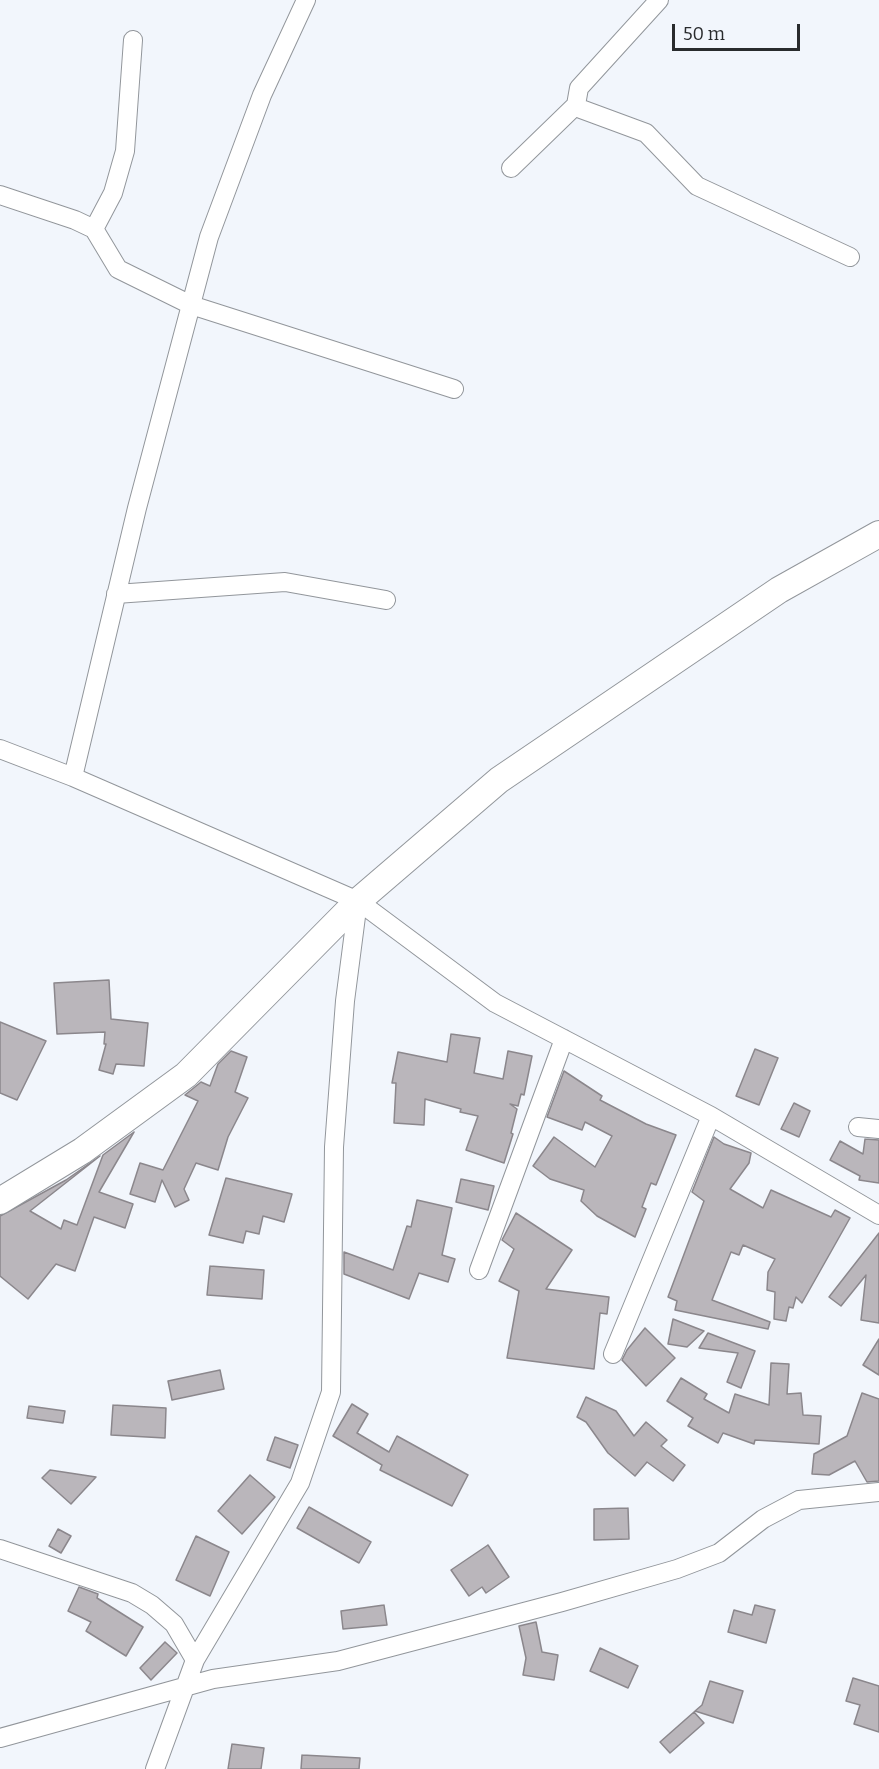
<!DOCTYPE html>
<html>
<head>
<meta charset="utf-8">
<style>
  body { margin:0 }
  #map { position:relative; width:879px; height:1769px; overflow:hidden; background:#f2f6fc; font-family:Bitter,serif }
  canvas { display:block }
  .scale { position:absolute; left:672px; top:24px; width:128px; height:27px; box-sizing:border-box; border:3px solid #292b2d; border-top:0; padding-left:8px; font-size:18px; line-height:21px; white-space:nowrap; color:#292b2d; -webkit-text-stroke:4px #f2f6fc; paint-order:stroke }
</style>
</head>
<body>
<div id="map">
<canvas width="879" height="1769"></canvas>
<div class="scale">50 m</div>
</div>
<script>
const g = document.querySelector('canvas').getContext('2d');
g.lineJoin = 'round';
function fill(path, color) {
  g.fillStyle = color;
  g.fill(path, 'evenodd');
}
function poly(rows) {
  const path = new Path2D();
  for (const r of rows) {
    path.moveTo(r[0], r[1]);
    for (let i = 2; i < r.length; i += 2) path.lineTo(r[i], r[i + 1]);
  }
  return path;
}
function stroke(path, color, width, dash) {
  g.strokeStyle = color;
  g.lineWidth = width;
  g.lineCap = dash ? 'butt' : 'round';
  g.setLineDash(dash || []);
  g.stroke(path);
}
const building = poly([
  [109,980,111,1019,148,1023,144,1066,116,1064,113,1074,99,1070,106,1044,104,1044,105,1032,57,1034,54,983,109,980],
  [0,1022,46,1041,17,1100,0,1093,0,1022],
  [451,1034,480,1038,474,1073,503,1079,508,1051,532,1056,524,1095,521,1094,518,1106,510,1104,517,1109,511,1133,513,1134,504,1163,466,1150,478,1116,460,1112,461,1109,425,1099,424,1125,394,1123,396,1083,392,1083,398,1052,447,1062,451,1034],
  [755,1049,778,1058,759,1105,736,1096,755,1049],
  [231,1051,247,1057,235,1092,248,1098,228,1137,218,1170,196,1163,184,1189,189,1200,175,1207,162,1180,155,1202,130,1194,140,1163,163,1170,198,1101,185,1095,201,1082,210,1086,218,1064,231,1051],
  [564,1071,602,1096,600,1100,646,1124,676,1135,656,1185,651,1183,642,1207,646,1209,635,1237,597,1216,581,1201,584,1190,550,1179,533,1166,554,1137,595,1167,612,1136,585,1122,582,1130,547,1117,564,1071],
  [794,1103,810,1111,799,1137,781,1129,794,1103],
  [134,1132,99,1192,133,1204,125,1228,94,1217,75,1271,56,1264,28,1299,0,1276,0,1216,66,1180,100,1156,30,1211,61,1229,64,1220,77,1225,103,1155,134,1132],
  [714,1137,724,1144,751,1153,749,1163,730,1189,763,1208,771,1190,831,1217,835,1210,850,1218,802,1303,796,1297,793,1308,789,1307,786,1321,774,1319,775,1292,767,1290,768,1272,775,1259,743,1245,739,1255,731,1252,712,1300,770,1322,768,1329,675,1310,677,1301,668,1297,704,1201,692,1192,714,1137],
  [865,1139,879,1140,879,1183,859,1180,860,1176,830,1160,840,1141,863,1154,865,1139],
  [226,1178,292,1194,284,1222,263,1216,259,1234,246,1231,243,1243,209,1235,226,1178],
  [461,1179,494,1186,488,1210,456,1202,461,1179],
  [417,1200,452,1208,442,1255,455,1259,448,1282,419,1273,409,1299,344,1274,344,1252,393,1270,407,1226,411,1227,417,1200],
  [516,1213,572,1250,546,1289,609,1297,607,1314,600,1313,594,1369,507,1358,519,1291,499,1281,514,1249,502,1240,516,1213],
  [879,1233,879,1323,861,1320,866,1275,841,1306,829,1297,879,1233],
  [210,1266,264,1270,262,1299,207,1295,210,1266],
  [673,1319,704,1331,687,1347,668,1344,673,1319],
  [645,1328,675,1358,646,1386,622,1360,627,1350,645,1328],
  [708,1333,755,1351,741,1388,727,1382,738,1353,699,1348,708,1333],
  [879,1339,879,1375,863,1365,879,1339],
  [771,1363,789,1364,787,1394,801,1393,803,1415,821,1416,819,1444,755,1440,754,1444,723,1433,718,1443,688,1426,693,1418,667,1401,681,1378,707,1394,704,1399,729,1413,735,1394,769,1405,771,1363],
  [220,1370,224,1389,172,1400,168,1381,220,1370],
  [862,1393,879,1399,879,1481,867,1482,855,1461,829,1475,812,1474,814,1454,847,1436,862,1393],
  [586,1397,616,1411,634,1436,646,1422,667,1440,661,1446,685,1465,673,1481,647,1462,635,1476,608,1453,586,1422,577,1417,586,1397],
  [352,1404,368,1414,357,1433,389,1452,397,1436,468,1475,452,1506,380,1470,382,1465,333,1436,352,1404],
  [113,1405,166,1408,165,1438,111,1435,113,1405],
  [29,1406,65,1411,63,1423,27,1418,29,1406],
  [275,1437,298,1445,290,1468,267,1460,275,1437],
  [50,1470,96,1477,71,1504,42,1478,50,1470],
  [250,1475,275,1497,242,1534,218,1511,250,1475],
  [309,1507,371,1542,359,1563,297,1528,309,1507],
  [628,1508,629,1539,594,1540,594,1509,628,1508],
  [58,1529,71,1536,61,1553,49,1546,58,1529],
  [196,1536,229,1552,210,1596,176,1580,196,1536],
  [488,1545,509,1577,486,1593,482,1587,469,1596,451,1570,488,1545],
  [79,1587,98,1594,97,1598,143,1627,126,1656,86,1631,91,1622,68,1611,79,1587],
  [384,1605,387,1625,343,1629,341,1611,384,1605],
  [755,1605,775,1610,766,1643,728,1632,734,1610,752,1615,755,1605],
  [536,1622,542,1652,558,1655,554,1680,523,1675,526,1658,519,1626,536,1622],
  [165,1642,177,1653,151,1680,140,1668,165,1642],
  [600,1648,638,1666,628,1688,590,1671,600,1648],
  [853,1678,879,1686,879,1732,854,1724,860,1705,846,1701,853,1678],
  [710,1681,743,1691,733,1723,695,1711,702,1705,710,1681],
  [694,1712,704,1723,670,1753,660,1742,694,1712],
  [232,1744,264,1748,261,1769,228,1769,232,1744],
  [302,1755,360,1758,359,1769,301,1769,302,1755]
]);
const street = poly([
  [576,105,581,109,646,133,697,186,850,257],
  [511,168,576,105,579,88,659,0],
  [0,195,75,220,94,229,118,269,191,305,454,389],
  [94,229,113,193,125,151,133,40],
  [116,594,285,582,386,600],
  [0,749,73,777,358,901,495,1003,711,1116,879,1215],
  [73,777,137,508,209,237,262,95,306,0],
  [858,1127,879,1129],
  [479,1270,564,1039],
  [613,1354,711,1116],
  [0,1549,132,1593,152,1605,174,1624,195,1660],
  [0,1738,213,1679,338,1661,562,1602,677,1569,719,1553,763,1519,799,1500,879,1492],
  [155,1769,195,1660,300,1483,331,1392,334,1147,345,1001,358,901]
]);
const secondary = poly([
  [0,1201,82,1151,186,1075,358,901,499,780,779,590,879,534]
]);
fill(building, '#bab6bb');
stroke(building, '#8b878c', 1.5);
stroke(street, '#92969b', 20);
stroke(secondary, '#92969b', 28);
stroke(street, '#fff', 18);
stroke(secondary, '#fff', 26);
</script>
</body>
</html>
